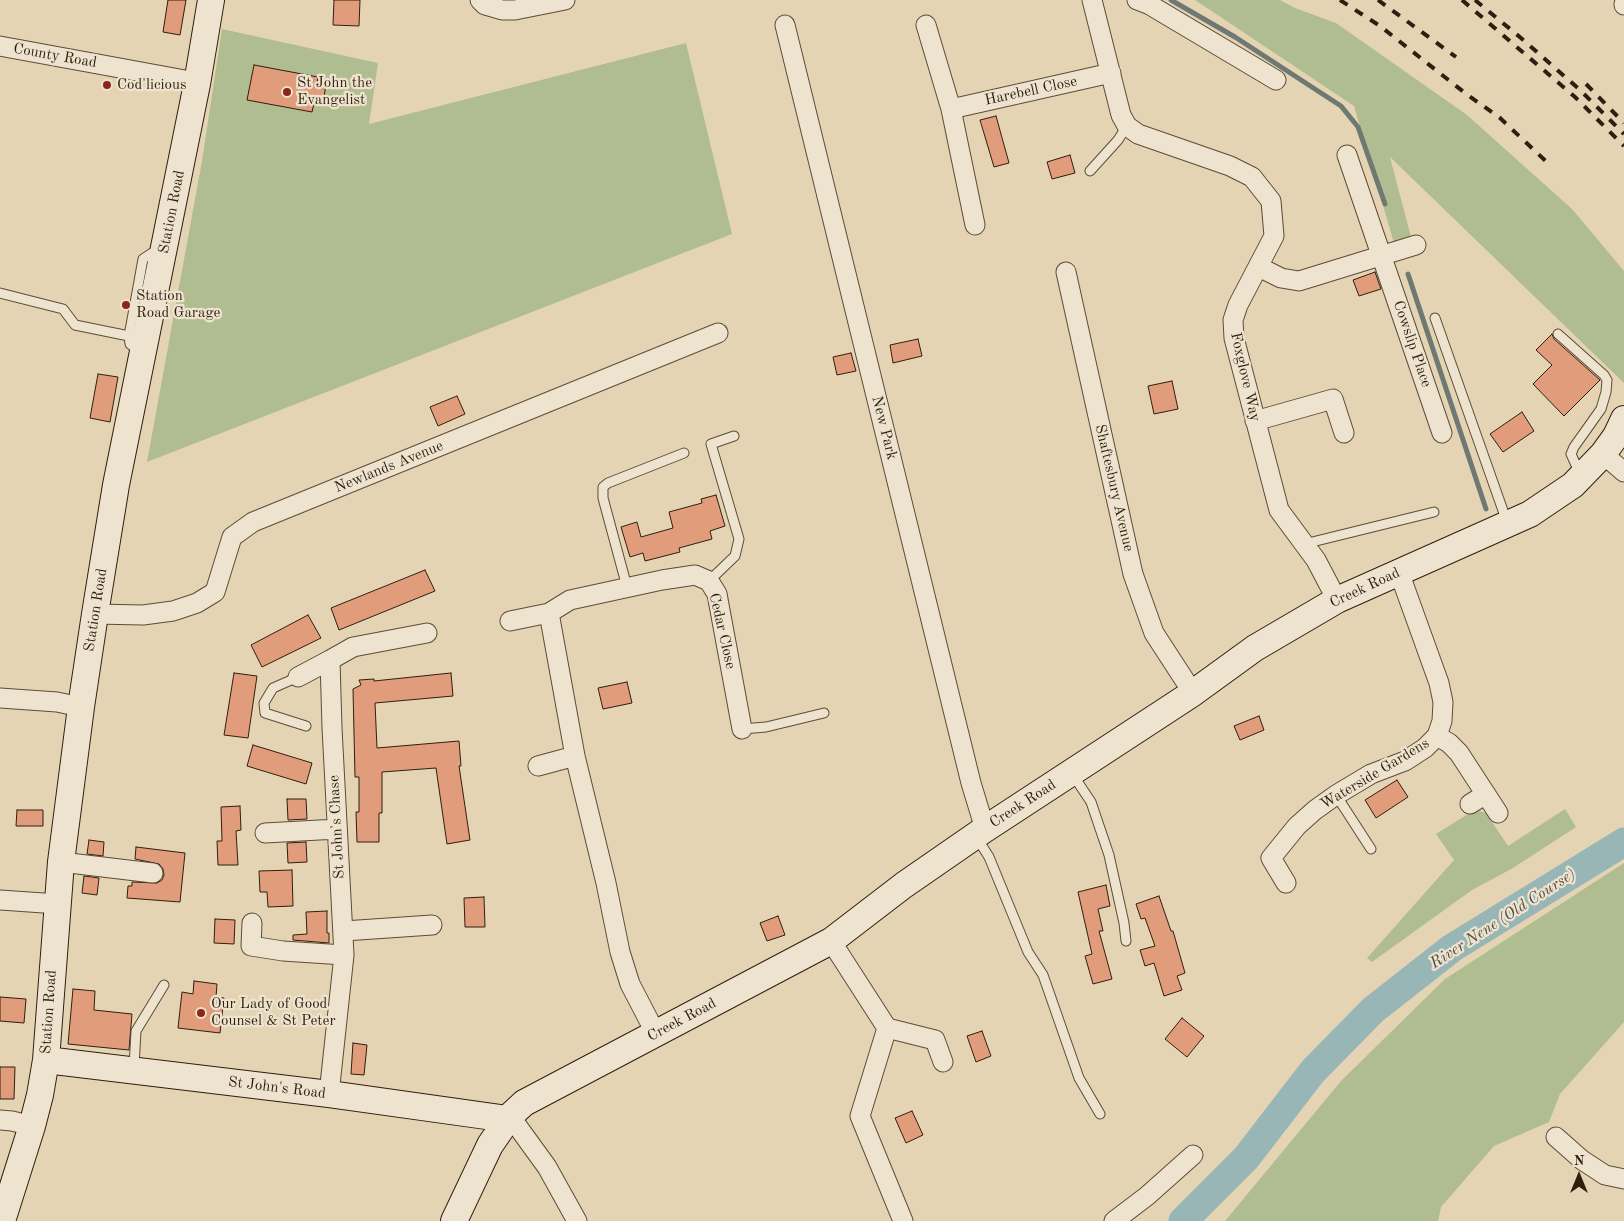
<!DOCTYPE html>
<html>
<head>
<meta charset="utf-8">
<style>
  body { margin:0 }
  #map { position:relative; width:1624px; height:1221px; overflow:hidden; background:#e5d4b4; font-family:"Old Standard TT",serif }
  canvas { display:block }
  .north { position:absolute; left:1554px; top:1151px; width:50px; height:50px; -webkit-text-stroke:4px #eee3ce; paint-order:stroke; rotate:0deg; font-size:14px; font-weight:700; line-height:20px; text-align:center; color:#2f1e0f }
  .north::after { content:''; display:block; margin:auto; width:18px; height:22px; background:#2f1e0f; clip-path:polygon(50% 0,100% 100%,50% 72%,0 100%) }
</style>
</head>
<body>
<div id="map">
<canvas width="1624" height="1221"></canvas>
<div class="north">N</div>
</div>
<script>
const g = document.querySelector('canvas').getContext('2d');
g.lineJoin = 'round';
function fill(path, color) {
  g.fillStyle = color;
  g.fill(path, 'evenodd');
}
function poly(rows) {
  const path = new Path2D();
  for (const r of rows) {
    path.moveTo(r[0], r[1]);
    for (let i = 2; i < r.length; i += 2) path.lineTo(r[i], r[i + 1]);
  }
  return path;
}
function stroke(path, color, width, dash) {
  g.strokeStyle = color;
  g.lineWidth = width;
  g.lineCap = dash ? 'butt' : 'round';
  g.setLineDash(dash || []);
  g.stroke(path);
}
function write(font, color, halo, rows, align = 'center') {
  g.font = font + ' "Old Standard TT",serif';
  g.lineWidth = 4.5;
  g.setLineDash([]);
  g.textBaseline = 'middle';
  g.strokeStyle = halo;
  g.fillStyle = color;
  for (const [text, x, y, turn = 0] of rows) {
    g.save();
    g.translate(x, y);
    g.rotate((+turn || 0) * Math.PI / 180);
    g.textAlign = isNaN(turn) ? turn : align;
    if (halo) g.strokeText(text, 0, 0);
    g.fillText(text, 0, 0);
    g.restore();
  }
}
const green = poly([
  [1195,0,1280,0,1295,8,1336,23,1467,115,1572,209,1624,271,1624,383,1390,157,1411,237,1394,243,1354,106],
  [222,29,378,63,369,124,686,43,732,234,147,462,202,161],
  [1565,809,1576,827,1513,868,1472,890,1372,962,1367,958,1454,860,1436,834,1468,814,1479,811,1486,813,1508,846],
  [1624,863,1624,1022,1560,1094,1549,1122,1494,1146,1441,1207,1438,1221,1225,1221,1341,1081,1445,979]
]);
const stream = poly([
  [1171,0,1235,37,1341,106,1358,127,1385,204],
  [1408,274,1486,509]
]);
const river = poly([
  [1183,1221,1246,1158,1313,1071,1373,1010,1452,948,1624,842]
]);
const building = poly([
  [168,0,186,0,180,35,163,32,168,0],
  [334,0,360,0,359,26,333,25,334,0],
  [254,65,318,77,317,83,326,84,323,104,314,103,312,112,247,100,254,65],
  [996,116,1009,163,994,167,980,120,996,116],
  [1070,155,1075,173,1052,179,1047,162,1070,155],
  [1375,272,1381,289,1359,296,1353,280,1375,272],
  [1552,334,1554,339,1600,380,1564,416,1533,384,1552,365,1536,350,1552,334],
  [918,339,922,356,893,363,890,345,918,339],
  [851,353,856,371,837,375,833,357,851,353],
  [98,374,118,377,110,422,90,418,98,374],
  [1172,381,1178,409,1154,414,1148,386,1172,381],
  [457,396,465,414,438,426,430,407,457,396],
  [1522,412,1534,431,1503,452,1490,434,1522,412],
  [716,495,725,526,710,531,712,539,679,548,680,552,645,561,643,553,630,557,621,527,637,522,641,537,673,528,669,512,702,503,701,499,716,495],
  [425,570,435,591,339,630,331,608,425,570],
  [308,615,321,638,262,667,251,645,308,615],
  [234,673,257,676,248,738,224,735,234,673],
  [451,673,453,696,375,703,377,748,459,741,461,766,459,766,470,840,447,844,436,768,382,772,382,813,379,813,379,842,357,842,356,812,359,812,359,777,355,777,353,689,361,685,359,680,374,679,374,681,451,673],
  [627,682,632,703,603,709,598,688,627,682],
  [1259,716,1264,730,1240,740,1234,726,1259,716],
  [253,745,312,763,306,784,247,766,253,745],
  [1397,780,1408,797,1376,818,1365,800,1397,780],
  [287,799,306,799,307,819,288,820,287,799],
  [240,806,241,830,236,831,238,865,218,865,217,841,222,841,221,807,240,806],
  [17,810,43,810,43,826,16,826,17,810],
  [89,840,104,842,103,856,87,854,89,840],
  [306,842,307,862,288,863,287,843,306,842],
  [136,847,185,853,180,902,127,898,128,886,132,886,132,882,157,883,162,880,164,875,163,869,159,864,135,859,136,847],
  [292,870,293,906,268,907,267,892,260,892,259,871,292,870],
  [84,876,99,878,97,895,82,893,84,876],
  [1106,885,1110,906,1098,909,1103,931,1099,931,1112,979,1093,984,1085,956,1092,954,1078,892,1106,885],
  [1159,896,1171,931,1173,931,1185,973,1177,976,1182,990,1164,996,1154,963,1145,966,1140,950,1155,946,1145,918,1141,919,1136,904,1159,896],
  [484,897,485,927,465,927,464,898,484,897],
  [327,911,327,933,329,933,329,943,293,940,293,935,307,934,306,912,327,911],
  [778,916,785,935,767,941,760,923,778,916],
  [215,919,235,920,234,944,214,943,215,919],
  [194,981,217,984,216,997,224,998,220,1033,178,1028,182,992,193,994,194,981],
  [73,989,95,991,94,1010,132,1014,129,1050,68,1044,73,989],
  [0,997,26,999,24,1023,0,1021,0,997],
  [1182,1018,1204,1036,1187,1057,1165,1039,1182,1018],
  [982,1031,991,1056,976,1062,967,1036,982,1031],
  [353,1043,367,1045,364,1075,351,1074,353,1043],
  [0,1067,15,1067,14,1099,0,1099,0,1067],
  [912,1111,923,1135,906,1143,895,1118,912,1111]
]);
const lane = poly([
  [1090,171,1118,140,1127,126],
  [0,293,63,309,75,325,129,336],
  [1435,318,1507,522],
  [1558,334,1604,375,1607,380,1606,392,1601,409,1574,447,1571,454,1580,474],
  [141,352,130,344,129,336,143,259,152,253,159,253],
  [1304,544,1434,512],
  [709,581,735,556,739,539,711,444,734,436],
  [627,587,603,498,603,487,608,483,684,453],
  [298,677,273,688,264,703,265,713,306,726],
  [742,729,766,727,824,713],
  [1073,775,1091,802,1109,855,1124,923,1126,941],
  [1336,795,1371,849],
  [977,838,989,857,1028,952,1043,975,1079,1078,1100,1114],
  [134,1067,136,1031,164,985]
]);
const street = poly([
  [480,0,485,5,502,10,515,10,565,0],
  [1092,0,1121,115,1127,126,1138,134,1230,166,1252,177,1271,201,1274,236,1238,305,1233,320,1234,338,1279,510,1316,560,1337,600],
  [1137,0,1150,5,1276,80],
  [1624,4,1624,5],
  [785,25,971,783,985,829],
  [926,25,951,109,975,225],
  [0,46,185,80,197,84],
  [951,109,1111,73],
  [1347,155,1442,433],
  [1259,267,1281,278,1299,281,1416,245],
  [1066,272,1133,574,1154,633,1193,693],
  [1255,421,1333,399,1344,433],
  [1603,454,1624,472],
  [1399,572,1439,683,1443,702,1442,721,1437,736,1449,743,1459,753,1498,813],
  [95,614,143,615,173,611,197,603,215,592,232,537,253,522,718,333],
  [510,621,549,613],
  [298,677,330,660],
  [0,698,57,702,81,707],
  [538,766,575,756],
  [1470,804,1486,794],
  [265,833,337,829],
  [61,862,153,873],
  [1286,883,1271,858,1297,826,1315,810,1336,795,1371,774,1405,761,1425,748,1437,736],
  [0,900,58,904],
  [252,923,251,946,283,951,344,955],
  [344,931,432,925],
  [831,941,887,1028,860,1116,903,1221],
  [887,1028,935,1040,943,1062],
  [656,1034,630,984,620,952,606,883,575,756,549,613,570,600,662,580,695,575,709,581,717,594,742,729],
  [329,1094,344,955,332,728,330,660,353,647,427,633],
  [510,1116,547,1167,577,1221],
  [0,1120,12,1121,32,1126],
  [1556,1137,1582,1160,1605,1175,1624,1179],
  [1114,1221,1147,1196,1193,1155]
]);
const secondary = poly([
  [46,1060,329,1094,508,1119],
  [2,1221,32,1126,40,1095,46,1060,61,862,81,707,95,614,116,485,197,84,211,0],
  [454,1221,490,1145,510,1116,524,1103,831,941,904,885,985,829,1193,693,1255,648,1337,600,1530,514,1573,485,1603,454,1616,436,1624,419]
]);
const rail = poly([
  [1340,0,1380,26,1465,93,1500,118,1550,165],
  [1378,0,1456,57],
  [1462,0,1575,97,1624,146],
  [1475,0,1521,38,1580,90,1624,134],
  [1586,84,1624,123]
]);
const markers = [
  [107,85,5,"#8f2418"],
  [287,92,5,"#8f2418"],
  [126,305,5,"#8f2418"],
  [201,1013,5,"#8f2418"]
];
const streetNames = [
  ["County Road",55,56,10],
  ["Harebell Close",1031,91,-12],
  ["Station Road",172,212,-79],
  ["Cowslip Place",1412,344,71],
  ["Foxglove Way",1245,377,77],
  ["New Park",884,428,76],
  ["Newlands Avenue",389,467,-22],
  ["Shaftesbury Avenue",1114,488,77],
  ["Creek Road",1365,588,-25],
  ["Station Road",96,610,-81],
  ["Cedar Close",722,631,77],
  ["Waterside Gardens",1375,774,-31],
  ["Creek Road",1023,804,-33],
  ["St John's Chase",337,827,-93],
  ["Station Road",49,1012,-86],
  ["Creek Road",682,1020,-28],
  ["St John's Road",277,1088,7]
];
const poiNames = [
  ["St John the",297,83],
  ["Evangelist",297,100],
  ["Cod'licious",117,85],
  ["Station",136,296],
  ["Road Garage",136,313],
  ["Our Lady of Good",211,1004],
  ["Counsel & St Peter",211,1021]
];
const waterNames = [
  ["River Nene (Old Course)",1503,919,-33]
];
fill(green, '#b0bd90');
stroke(stream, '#6f7973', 5);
stroke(river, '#99b6b6', 29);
fill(building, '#e19c7c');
stroke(building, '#2f1e0f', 1);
stroke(lane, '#5c4c38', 11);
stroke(street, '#5c4c38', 21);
stroke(secondary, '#2f1e0f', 28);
stroke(lane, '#eee3ce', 9);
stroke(street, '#eee3ce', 19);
stroke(secondary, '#eee3ce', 26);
stroke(rail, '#2f1e0f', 4, [9, 9]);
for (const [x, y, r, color] of markers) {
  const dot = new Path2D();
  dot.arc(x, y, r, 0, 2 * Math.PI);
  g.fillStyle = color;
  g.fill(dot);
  stroke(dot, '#eee3ce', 2);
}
write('15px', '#2f1e0f', '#eee3ce', streetNames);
write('15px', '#2f1e0f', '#eee3ce', poiNames, 'left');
write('italic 16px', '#4f4c41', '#eee3ce', waterNames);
</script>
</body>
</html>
